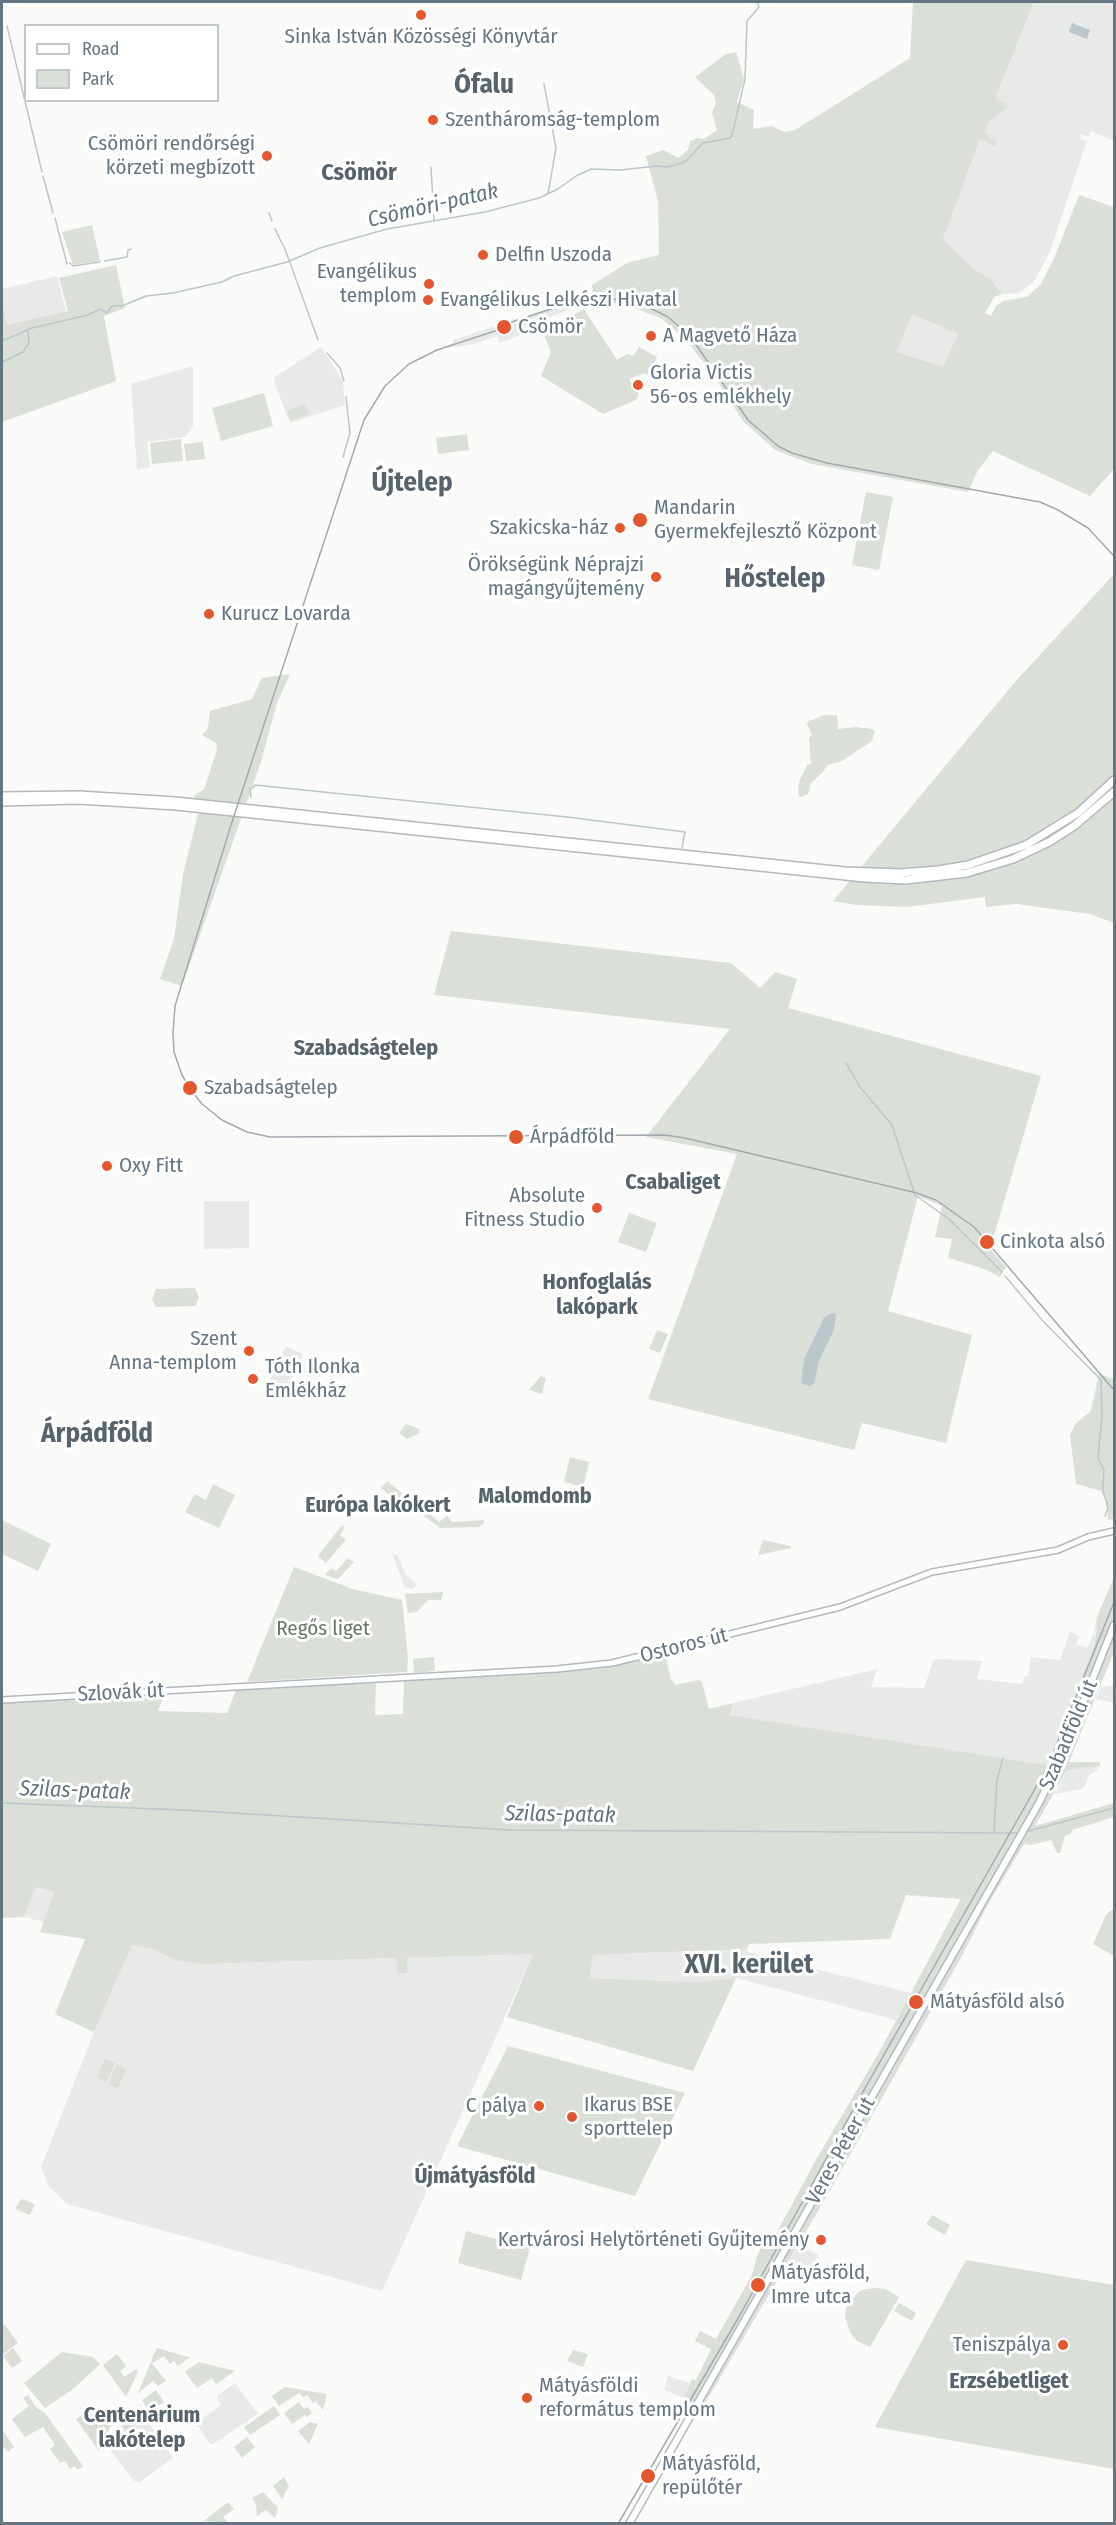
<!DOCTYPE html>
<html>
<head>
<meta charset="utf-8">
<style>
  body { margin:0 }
  #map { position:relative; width:1116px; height:2525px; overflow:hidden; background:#fafaf8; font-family:"Fira Sans Condensed",sans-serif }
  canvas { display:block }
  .frame { position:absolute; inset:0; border:3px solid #657683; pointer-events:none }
  .legend { position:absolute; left:24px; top:24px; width:195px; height:78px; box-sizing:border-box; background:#fff; border:2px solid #c1c8cd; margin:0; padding:8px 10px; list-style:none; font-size:18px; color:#657683 }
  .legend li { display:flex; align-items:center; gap:12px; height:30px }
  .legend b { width:30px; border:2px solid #c1c8cd }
</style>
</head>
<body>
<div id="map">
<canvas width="1116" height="2525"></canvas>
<div class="frame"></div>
<ul class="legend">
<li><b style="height:8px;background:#fff"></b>Road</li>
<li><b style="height:16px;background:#dadfd7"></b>Park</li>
</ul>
</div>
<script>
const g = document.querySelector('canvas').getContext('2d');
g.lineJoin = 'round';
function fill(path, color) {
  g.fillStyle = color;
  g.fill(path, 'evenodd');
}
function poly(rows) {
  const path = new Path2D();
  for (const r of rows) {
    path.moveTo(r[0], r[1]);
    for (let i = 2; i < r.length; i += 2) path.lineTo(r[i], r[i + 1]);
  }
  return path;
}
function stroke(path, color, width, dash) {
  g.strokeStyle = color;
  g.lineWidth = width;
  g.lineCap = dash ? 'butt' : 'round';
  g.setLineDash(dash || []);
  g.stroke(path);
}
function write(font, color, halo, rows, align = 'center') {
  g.font = font + ' "Fira Sans Condensed",sans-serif';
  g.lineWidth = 6;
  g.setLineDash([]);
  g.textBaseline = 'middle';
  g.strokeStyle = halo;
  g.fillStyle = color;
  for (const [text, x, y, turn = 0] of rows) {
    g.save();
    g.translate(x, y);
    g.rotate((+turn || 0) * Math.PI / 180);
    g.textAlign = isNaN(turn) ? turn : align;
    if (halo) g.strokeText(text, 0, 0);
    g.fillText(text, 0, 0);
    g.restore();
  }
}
const built = poly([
  [1034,2,1114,2,1114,141,1091,131,1089,137,1081,134,1080,139,1087,141,1049,254,1033,283,1018,293,1009,294,1002,294,991,279,973,268,943,239,980,139,996,147,997,143,985,132,988,123,1010,106,996,99],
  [57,276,66,311,7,327,2,305,2,289],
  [585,301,580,306,532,323,533,325,520,329,523,334,499,343,498,336,474,344,448,348,447,345,453,343,453,340,559,305],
  [912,313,958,334,943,368,897,352],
  [321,347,343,381,345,405,290,423,274,381,275,377],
  [193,366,193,426,185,437,147,442,150,467,137,470,131,384],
  [204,1201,249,1201,249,1248,204,1249],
  [286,1346,303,1354,287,1388,270,1380],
  [392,1553,398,1556,405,1573,416,1584,413,1589,405,1588],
  [1099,1615,1095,1636,1097,1638,1095,1644,1047,1765,730,1715,733,1703,877,1669,871,1687,924,1688,934,1659,982,1661,977,1679,1022,1684,1025,1676,1028,1676,1031,1657,1060,1660,1070,1632,1079,1636,1076,1644,1087,1648,1094,1633,1097,1616],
  [1114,1685,1114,1703,1096,1699,1101,1687],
  [1100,1766,1096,1772,1090,1774,1083,1789,1055,1794,1067,1770],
  [34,1887,55,1892,44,1922,24,1917],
  [132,1945,153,1949,177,1961,205,1964,533,1954,382,2291,67,2204,49,2187,41,2167,94,2032],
  [747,1949,748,1952,911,1993,896,2020,736,1978,699,1982,590,1978,593,1955],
  [799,2244,818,2255,811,2270,816,2272,813,2278,787,2265],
  [668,2376,691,2383,685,2398,664,2390],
  [235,2383,258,2414,213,2444,210,2444,196,2423,221,2405,217,2399,218,2395],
  [129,2408,136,2412,138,2408,173,2458,140,2482,134,2481,110,2450]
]);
const green = poly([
  [913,2,1034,2,996,98,1010,106,988,123,985,132,997,143,996,147,980,139,943,239,973,268,991,279,1002,294,994,297,985,313,991,316,996,306,1003,301,1027,297,1041,284,1055,256,1079,195,1114,207,1114,469,1090,496,993,451,978,470,968,492,812,464,775,450,743,421,712,373,686,340,661,318,626,305,594,301,592,285,627,263,659,255,658,201,646,156,663,150,678,158,688,150,690,141,697,138,704,139,717,130,712,113,716,103,714,95,695,77,726,54,736,52,744,79,737,102,754,110,753,129,771,126,785,132,795,130,910,58],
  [912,314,958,334,943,367,897,352],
  [92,225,100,261,73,265,62,232],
  [116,265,125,308,104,316,116,381,2,422,2,305,7,325,68,311,59,278],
  [584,309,617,360,627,354,633,356,639,347,657,357,648,375,645,373,629,379,639,394,636,400,603,414,541,376,551,352,543,332],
  [264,393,273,426,221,441,212,408],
  [306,404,309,414,291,421,287,411],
  [467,434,469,450,438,454,436,438],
  [181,439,183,461,152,464,150,443],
  [203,442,205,459,186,461,184,444],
  [866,492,893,497,879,570,852,565],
  [1114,574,1114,923,1090,914,1016,904,986,907,985,897,907,907,857,905,833,901,1015,682],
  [290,674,277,703,261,762,182,986,160,979,174,939,183,874,198,814,194,796,204,789,217,750,216,743,202,735,208,728,210,711,252,699,262,678],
  [825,715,837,715,838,729,856,727,872,729,875,731,872,741,842,761,827,765,823,772,811,783,808,794,800,797,798,793,799,782,807,765,811,764,809,738,812,735,807,724,809,721],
  [451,931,731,963,760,988,775,972,797,979,788,1008,1041,1076,990,1249,1006,1267,1000,1277,982,1268,948,1258,952,1239,935,1237,942,1206,918,1196,888,1311,972,1335,946,1443,862,1423,854,1450,648,1399,737,1154,646,1137,730,1029,434,995],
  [831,1313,835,1314,834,1330,819,1361,815,1381,802,1382,804,1359,824,1317],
  [629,1213,657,1223,646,1252,618,1242],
  [195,1288,199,1298,195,1306,156,1307,152,1299,156,1289],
  [657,1330,668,1334,660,1353,649,1349],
  [1099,1374,1114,1379,1114,1519,1108,1520,1107,1503,1101,1491,1076,1484,1070,1435,1076,1423,1091,1411],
  [541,1376,546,1378,542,1394,529,1390],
  [406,1424,419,1429,420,1433,407,1439,399,1433],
  [570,1457,589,1462,583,1487,564,1482],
  [387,1481,402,1493,397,1501,381,1488],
  [213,1484,235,1495,219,1528,185,1512,195,1494,206,1500],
  [411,1498,439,1522,447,1516,452,1522,484,1520,484,1523,479,1527,440,1528,407,1503],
  [2,1520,51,1544,38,1571,2,1554],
  [342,1525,345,1527,340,1536,346,1540,326,1563,318,1556],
  [763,1540,791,1546,791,1548,758,1555],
  [348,1558,354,1562,338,1579,325,1575,331,1568,336,1571],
  [294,1567,353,1589,402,1600,408,1657,407,1672,247,1682],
  [1114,1577,1114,1652,1069,1762,1100,1762,1100,1766,1067,1770,1035,1826,1114,1803,1114,1817,1072,1830,1071,1834,1065,1836,1060,1853,1057,1853,1051,1840,1030,1845,1024,1844,987,1906,964,1952,832,2187,697,2417,681,2407,692,2379,696,2380,711,2349,695,2341,700,2331,716,2339,752,2275,757,2256,765,2238,776,2234,817,2158,881,2049,961,1899,906,1895,890,1939,749,1944,747,1949,593,1955,590,1978,699,1982,736,1978,693,2071,507,2017,533,1954,407,1958,407,1973,397,1973,397,1958,205,1964,177,1961,153,1949,132,1945,94,2032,55,2014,85,1939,40,1932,54,1892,35,1887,24,1917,2,1918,2,1702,165,1693,158,1711,227,1713,237,1688,376,1680,375,1715,403,1714,404,1679,633,1661,665,1653,671,1679,676,1685,698,1680,702,1682,709,1709,733,1703,730,1715,1047,1765,1095,1644,1098,1615],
  [443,1592,441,1600,428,1600,417,1612,408,1613,405,1594],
  [434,1657,435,1671,414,1673,413,1659],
  [1114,1908,1114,1956,1093,1944,1106,1915],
  [508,2046,685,2093,635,2196,457,2146],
  [105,2059,115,2063,106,2082,97,2078],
  [117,2065,126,2069,118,2088,108,2084],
  [23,2199,35,2204,30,2215,15,2209,19,2202],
  [932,2215,950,2225,945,2235,926,2224],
  [466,2231,530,2248,521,2280,458,2263],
  [966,2260,1114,2285,1114,2469,875,2427],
  [876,2288,885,2289,899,2297,870,2347,857,2341,850,2332,845,2316,846,2308,858,2292,866,2289],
  [899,2303,916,2313,912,2321,894,2311],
  [2,2324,5,2325,18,2343,2,2355],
  [13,2348,22,2361,12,2368,3,2356],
  [157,2348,184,2356,190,2357,178,2366,174,2361,170,2364,164,2356,153,2363,151,2360],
  [573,2350,588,2354,583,2367,567,2361],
  [62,2352,93,2357,100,2364,73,2389,45,2408,24,2383],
  [117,2354,126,2366,120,2371,124,2377,136,2369,138,2372,126,2397,103,2365],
  [151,2362,166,2381,158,2386,153,2381,138,2393],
  [199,2362,235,2371,216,2384,212,2378,197,2388,185,2372],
  [285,2387,327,2394,323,2410,316,2401,313,2403,307,2395,303,2397,299,2393,279,2406,272,2396],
  [156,2390,164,2402,150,2412,142,2400],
  [28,2395,37,2408,45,2413,83,2466,77,2470,75,2466,70,2469,65,2461,60,2463,50,2449,55,2445,43,2427,25,2437,12,2419,29,2406,23,2398],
  [299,2402,304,2409,308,2407,312,2413,307,2417,305,2415,292,2424,284,2413],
  [274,2406,280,2415,250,2435,244,2427],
  [94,2407,98,2408,111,2425,99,2451,76,2419],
  [132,2421,144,2438,136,2445,123,2427],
  [310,2422,318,2424,309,2444,298,2431],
  [2,2429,14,2447,8,2452,4,2447,2,2448],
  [247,2437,255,2447,242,2458,234,2447],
  [284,2477,289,2486,282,2499,273,2486],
  [263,2492,278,2508,275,2518,266,2510,257,2516,256,2504,252,2498],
  [228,2502,234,2509,223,2517,228,2523,204,2521]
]);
const water = poly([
  [1072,23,1090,30,1087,39,1069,32],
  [831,1313,836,1314,834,1330,819,1361,815,1381,813,1385,809,1386,801,1383,804,1359,824,1317]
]);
const stream = poly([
  [7,26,42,172],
  [544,84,556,148,548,194],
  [431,167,434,220],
  [43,176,53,213],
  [269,213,272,221],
  [55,218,67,264],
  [275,229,285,249,318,340],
  [105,261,127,257,128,250,131,249],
  [70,263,73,266,100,262],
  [2,341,32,328,88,315,100,309,107,313,112,306,122,306,146,296,173,293,222,282,234,276,287,262,320,248,387,229,485,212,539,198,558,189,576,176,591,169,620,170,657,166,668,167,682,163,687,160,703,143,730,138,732,135,745,79,747,21,759,7,757,2],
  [327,353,340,368,344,381],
  [2,362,23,352,29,343,28,331],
  [343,457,350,433,346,397],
  [251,797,250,790,255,785,567,817,685,832,682,848],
  [846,1063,860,1087,892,1125,915,1195,949,1219,1002,1272],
  [1005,1276,1042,1320,1101,1380,1102,1415,1098,1458,1104,1470,1103,1490,1108,1508,1105,1516],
  [2,1803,184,1810,511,1830,1020,1833],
  [994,1832,997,1780,1003,1758],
  [1025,1832,1114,1808]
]);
const secondary = poly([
  [2,1700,557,1669,612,1663,840,1607,932,1572,1058,1550,1088,1537,1114,1531]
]);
const primary = poly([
  [629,2524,1039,1803,1064,1751,1114,1625]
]);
const trunk = poly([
  [2,796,79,795,175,801,845,871,900,873,938,870,968,865,1026,845,1078,813,1114,780],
  [2,802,79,800,176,806,865,878,906,880,967,873,1013,859,1049,842,1074,826,1114,792]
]);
const tram = poly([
  [503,325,557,307,594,300,613,299,646,306,668,317,690,336,748,420,778,446,792,453,827,463,1040,502,1058,510,1088,528,1114,556],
  [504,328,437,350,409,364,385,386,364,420,231,825,175,1006,173,1033,174,1052,182,1075,191,1090,202,1104,222,1120,247,1132,270,1137,665,1135,685,1138,917,1193,936,1200,974,1227,1114,1390],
  [618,2524,740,2315,864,2090,1048,1766,1114,1602]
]);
const markers = [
  [421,15,6,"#e4572e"],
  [433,120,6,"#e4572e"],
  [267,156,6,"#e4572e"],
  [483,255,6,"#e4572e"],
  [429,284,6,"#e4572e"],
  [428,300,6,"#e4572e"],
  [504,327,8,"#e4572e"],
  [651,336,6,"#e4572e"],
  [638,385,6,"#e4572e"],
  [640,520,8,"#e4572e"],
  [620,528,6,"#e4572e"],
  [656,577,6,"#e4572e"],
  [209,614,6,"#e4572e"],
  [190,1088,8,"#e4572e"],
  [516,1137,8,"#e4572e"],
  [107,1166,6,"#e4572e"],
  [597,1208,6,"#e4572e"],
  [987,1242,8,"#e4572e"],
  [249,1351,6,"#e4572e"],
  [253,1379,6,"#e4572e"],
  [916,2002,8,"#e4572e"],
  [539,2106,6,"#e4572e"],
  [572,2117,6,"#e4572e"],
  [821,2240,6,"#e4572e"],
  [758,2285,8,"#e4572e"],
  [1063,2345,6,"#e4572e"],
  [527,2398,6,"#e4572e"],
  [648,2476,8,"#e4572e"]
];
const poiNames = [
  ["Sinka István Közösségi Könyvtár",421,37,"center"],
  ["Szentháromság-templom",445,120],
  ["Csömöri rendőrségi",255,144,"right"],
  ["körzeti megbízott",255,168,"right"],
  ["Delfin Uszoda",495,255],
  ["Evangélikus",417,272,"right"],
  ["templom",417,296,"right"],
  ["Evangélikus Lelkészi Hivatal",440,300],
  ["Csömör",518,327],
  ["A Magvető Háza",663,336],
  ["Gloria Victis",650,373],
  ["56-os emlékhely",650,397],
  ["Mandarin",654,508],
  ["Gyermekfejlesztő Központ",654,532],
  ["Szakicska-ház",608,528,"right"],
  ["Örökségünk Néprajzi",644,565,"right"],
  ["magángyűjtemény",644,589,"right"],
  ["Kurucz Lovarda",221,614],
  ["Szabadságtelep",204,1088],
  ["Árpádföld",530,1137],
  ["Oxy Fitt",119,1166],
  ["Absolute",585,1196,"right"],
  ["Fitness Studio",585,1220,"right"],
  ["Cinkota alsó",1000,1242],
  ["Szent",237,1339,"right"],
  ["Anna-templom",237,1363,"right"],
  ["Tóth Ilonka",265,1367],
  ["Emlékház",265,1391],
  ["Mátyásföld alsó",930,2002],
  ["Ikarus BSE",584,2105],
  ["sporttelep",584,2129],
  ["C pálya",527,2106,"right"],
  ["Kertvárosi Helytörténeti Gyűjtemény",809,2240,"right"],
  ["Mátyásföld,",771,2273],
  ["Imre utca",771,2297],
  ["Teniszpálya",1051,2345,"right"],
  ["Mátyásföldi",539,2386],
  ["református templom",539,2410],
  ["Mátyásföld,",662,2464],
  ["repülőtér",662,2488]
];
const parkNames = [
  ["Regős liget",323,1629]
];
const streetNames = [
  ["Ostoros út",684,1646,-14],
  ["Szlovák út",121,1693,-3],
  ["Szabadföld út",1069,1735,-67],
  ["Veres Péter út",841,2151,-61]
];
const waterNames = [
  ["Csömöri-patak",433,206,-13],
  ["Szilas-patak",75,1791,2],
  ["Szilas-patak",560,1815,1]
];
const neighbourhoodNames = [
  ["Szabadságtelep",366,1049],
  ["Csabaliget",673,1183],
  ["Honfoglalás",597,1283],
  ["lakópark",597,1308],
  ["Malomdomb",535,1497],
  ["Európa lakókert",378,1506],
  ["Újmátyásföld",475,2177],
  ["Erzsébetliget",1009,2382],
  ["Centenárium",142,2416],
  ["lakótelep",142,2441]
];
const quarterNames = [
  ["Csömör",359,173]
];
const districtNames = [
  ["Ófalu",484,85],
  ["Újtelep",412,483],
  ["Hőstelep",775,579],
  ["Árpádföld",97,1434],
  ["XVI. kerület",749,1965]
];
fill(built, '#e8e9e9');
fill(green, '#dadfd7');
fill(water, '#bbc7cb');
stroke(stream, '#bbc7cb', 1.5);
stroke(secondary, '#b3babf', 8);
stroke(primary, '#b5babe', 9);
stroke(trunk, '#b4b9bd', 10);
stroke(secondary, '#fff', 5);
stroke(primary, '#fff', 6);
stroke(trunk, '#fff', 7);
stroke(tram, '#a2aab0', 1.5);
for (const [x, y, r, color] of markers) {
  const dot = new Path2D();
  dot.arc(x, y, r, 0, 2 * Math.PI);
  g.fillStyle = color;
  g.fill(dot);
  stroke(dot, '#fff', 2);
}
write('21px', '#657683', '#fff', poiNames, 'left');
write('21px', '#687a64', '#fff', parkNames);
write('21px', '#657683', '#fff', streetNames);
write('italic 22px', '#60757c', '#fff', waterNames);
write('bold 22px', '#57646e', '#fff', neighbourhoodNames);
write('bold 24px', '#57646e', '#fff', quarterNames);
write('bold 27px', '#57646e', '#fff', districtNames);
</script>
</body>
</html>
